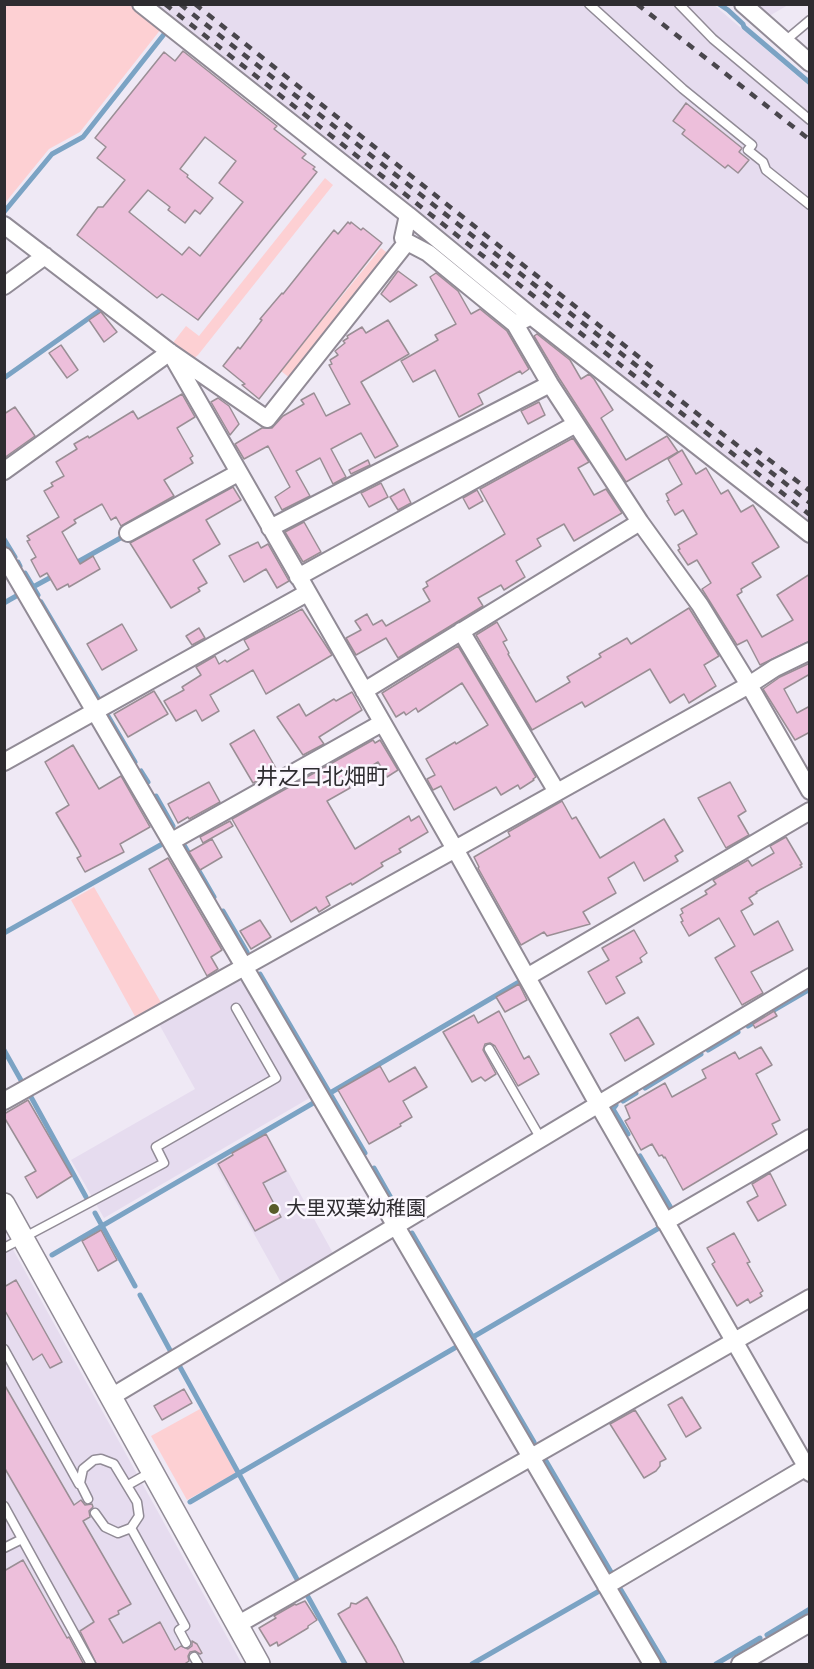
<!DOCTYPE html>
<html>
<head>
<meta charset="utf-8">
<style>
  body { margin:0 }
  #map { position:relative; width:814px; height:1669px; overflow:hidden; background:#efe9f5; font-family:Merriweather,serif }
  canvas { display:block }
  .frame { position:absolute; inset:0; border:6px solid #2e2c30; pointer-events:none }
</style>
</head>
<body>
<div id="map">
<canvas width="814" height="1669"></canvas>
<div class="frame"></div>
</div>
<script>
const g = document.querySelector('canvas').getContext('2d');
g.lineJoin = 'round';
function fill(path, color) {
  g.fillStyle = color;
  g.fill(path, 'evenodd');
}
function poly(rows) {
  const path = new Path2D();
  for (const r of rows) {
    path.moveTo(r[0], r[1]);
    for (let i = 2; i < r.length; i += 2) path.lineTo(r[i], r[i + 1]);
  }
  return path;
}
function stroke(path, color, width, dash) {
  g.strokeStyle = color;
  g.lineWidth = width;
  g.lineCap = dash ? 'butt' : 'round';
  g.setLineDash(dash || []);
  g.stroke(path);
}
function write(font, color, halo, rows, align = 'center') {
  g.font = font + ' Merriweather,"Noto Sans JP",serif';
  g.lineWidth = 5;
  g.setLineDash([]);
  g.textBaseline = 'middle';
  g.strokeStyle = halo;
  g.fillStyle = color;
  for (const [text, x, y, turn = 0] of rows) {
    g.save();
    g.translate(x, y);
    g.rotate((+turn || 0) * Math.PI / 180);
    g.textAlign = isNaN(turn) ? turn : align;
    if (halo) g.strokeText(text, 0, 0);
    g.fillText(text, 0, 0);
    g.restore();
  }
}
const built = poly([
  [154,5,714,5,809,86,809,524],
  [748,5,788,5,764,19],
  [239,981,246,982,313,1096,104,1218,71,1160,195,1089,159,1024],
  [266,1132,334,1255,283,1286,214,1162],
  [5,1235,242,1664,5,1664]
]);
const green = poly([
  [5,5,131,5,161,29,80,132,49,149,5,203],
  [325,178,333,185,198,355,192,360,172,344,186,326,199,336],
  [381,248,390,255,291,379,281,371],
  [94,887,163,1006,137,1020,71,900],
  [200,1409,236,1473,187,1500,151,1436]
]);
const stream = poly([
  [719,4,728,10,743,24,744,27,810,83],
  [4,212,52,154,83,137,165,33],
  [4,378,99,311],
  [4,539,15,557],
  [18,562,20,566],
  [74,564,124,536],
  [25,573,38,595],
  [33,587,55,575],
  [41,602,98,698],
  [4,603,18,595],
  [108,716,135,762],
  [141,771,148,782],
  [156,796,173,826],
  [184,845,214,897],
  [223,911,247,952],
  [4,933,164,843],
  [260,974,365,1153],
  [774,1010,810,989],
  [748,1026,763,1017],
  [4,1050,22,1082],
  [708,1050,738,1032],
  [645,1088,701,1054],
  [330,1093,519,982],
  [31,1097,86,1197],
  [623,1101,636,1093],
  [616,1105,613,1109,628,1134],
  [640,1156,671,1208],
  [374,1168,399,1212],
  [95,1213,135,1286],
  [412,1233,534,1442],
  [52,1255,315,1102],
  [140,1295,171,1352],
  [473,1337,659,1228],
  [180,1367,298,1581],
  [546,1461,611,1572],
  [190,1502,458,1346],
  [621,1590,665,1664],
  [307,1595,345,1664],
  [767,1635,810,1609],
  [472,1664,601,1590],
  [716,1664,760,1638]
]);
const building = poly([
  [183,51,277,126,274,129,306,154,302,158,315,167,313,169,317,172,198,320,162,294,157,298,77,235,98,207,103,207,125,180,97,158,106,147,95,138,164,52,175,61,183,51],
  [205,137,236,161,219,183,243,202,200,256,189,247,182,255,129,212,148,190,170,207,168,210,185,223,195,210,200,214,213,198,187,177,188,175,180,169,205,137],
  [686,103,742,148,739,152,749,160,738,173,728,165,725,168,682,134,685,130,673,121,686,103],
  [348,222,350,224,351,222,361,230,363,228,382,243,259,399,242,385,245,384,223,366,238,347,240,349,262,320,260,319,282,293,283,294,334,230,338,234,348,222],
  [398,271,417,285,390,302,381,294,398,271],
  [436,273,458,291,471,314,480,309,507,331,529,369,522,374,520,371,478,394,483,404,459,417,435,370,413,382,401,361,438,340,435,335,456,324,430,277,436,273],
  [101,312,117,332,104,342,89,320,101,312],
  [388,320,409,354,361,382,398,446,375,458,361,433,331,449,346,477,333,484,320,458,296,471,310,496,282,510,275,497,290,487,268,446,244,459,235,444,262,428,272,428,283,416,304,404,301,400,314,393,326,416,350,404,329,365,332,364,330,360,338,355,335,351,345,343,343,341,348,338,347,336,362,327,366,333,388,320],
  [537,334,570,360,581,379,589,374,594,379,613,410,601,418,626,460,667,436,678,452,626,482,559,378,534,336,537,334],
  [61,345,78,370,67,378,49,353,61,345],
  [182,394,195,417,177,428,193,456,190,458,193,463,164,480,174,496,121,526,116,517,111,520,102,504,74,520,76,523,62,532,80,564,93,556,100,569,69,587,68,584,57,590,47,573,40,577,31,560,36,557,27,541,30,540,27,536,59,517,44,491,53,486,51,483,64,476,56,462,77,449,74,444,88,436,89,438,133,411,138,419,182,394],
  [218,398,229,406,239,424,230,435,211,402,218,398],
  [539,402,545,415,528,424,521,411,539,402],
  [15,407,35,436,4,458,4,414,15,407],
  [573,438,589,462,578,468,594,495,606,489,622,513,574,541,564,524,537,539,541,546,516,561,525,577,504,590,501,585,478,598,483,606,398,658,386,638,356,655,346,638,361,630,355,621,367,614,373,625,382,620,386,626,430,601,423,589,428,586,426,582,505,534,480,489,573,438],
  [682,450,696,474,706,468,721,494,728,490,741,512,753,505,779,547,752,563,761,577,741,589,742,592,737,595,762,637,793,620,777,595,810,574,810,641,760,665,747,640,737,645,702,589,711,583,697,560,688,565,678,550,680,549,678,545,697,534,683,510,675,515,667,501,669,500,666,494,682,484,668,459,682,450],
  [368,460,370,465,351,474,349,470,368,460],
  [381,483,388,497,369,507,361,493,381,483],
  [233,487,241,500,206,520,220,544,193,560,207,583,198,588,200,591,171,608,130,543,233,487],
  [404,489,411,503,398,510,390,497,404,489],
  [477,490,483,501,469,509,463,498,477,490],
  [304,522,321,552,303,562,285,532,304,522],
  [258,542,261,548,268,544,289,581,277,588,266,569,244,582,229,556,258,542],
  [689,608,719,656,704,665,716,686,689,703,684,694,670,703,650,669,585,707,582,702,532,730,476,635,497,622,507,640,503,642,509,653,508,654,536,702,570,682,567,677,601,657,599,654,627,638,631,644,689,608],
  [302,609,332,655,266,694,253,670,210,695,219,711,202,721,196,710,176,721,164,701,184,690,182,687,201,675,196,667,215,656,219,664,225,660,227,662,249,649,244,640,302,609],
  [122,624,137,650,102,670,87,644,122,624],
  [199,628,205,638,192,645,186,636,199,628],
  [458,646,536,777,533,779,534,780,520,789,518,785,501,795,496,787,454,810,441,786,433,790,427,779,435,775,426,759,455,742,456,744,488,725,462,683,418,712,416,708,406,715,404,712,396,717,382,693,458,646],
  [810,663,810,674,784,689,797,713,810,706,810,732,795,740,763,689,780,677,810,663],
  [154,691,168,714,128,737,114,714,154,691],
  [352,692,362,710,319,737,324,744,303,755,277,717,299,704,306,716,334,699,336,701,352,692],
  [254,730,277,770,253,783,230,744,254,730],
  [373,740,375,743,380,740,398,770,387,777,378,762,346,781,350,788,327,801,355,849,409,816,411,821,419,816,428,832,399,849,401,852,381,863,383,866,352,885,351,883,326,897,330,905,319,912,316,907,291,922,232,819,373,740],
  [73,745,99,789,121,776,150,827,120,844,124,852,85,872,77,858,81,856,78,850,56,813,69,805,45,762,73,745],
  [209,782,220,802,189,819,188,817,178,823,168,804,209,782],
  [730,782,746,811,738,816,749,835,726,848,698,798,730,782],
  [562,801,572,819,576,817,600,858,664,819,683,851,675,856,678,861,644,881,634,862,608,878,616,893,583,912,590,924,547,936,544,932,521,945,478,868,479,867,474,857,510,836,508,832,562,801],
  [230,821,233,826,203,843,200,837,230,821],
  [786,837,802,864,800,865,802,867,756,892,757,893,749,898,753,904,741,911,754,935,778,921,793,950,751,972,763,993,742,1005,715,958,735,946,719,918,689,936,681,922,683,921,680,915,683,913,681,909,707,894,705,891,716,884,713,880,748,860,752,866,774,853,770,846,786,837],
  [212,839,222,857,200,870,189,852,212,839],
  [168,858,222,950,211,957,218,969,207,976,149,869,168,858],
  [260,920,271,937,251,949,240,931,260,920],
  [634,930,647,953,640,958,642,962,616,977,625,993,606,1004,588,972,609,960,602,948,634,930],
  [519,984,527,1000,505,1012,496,997,519,984],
  [499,1011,524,1059,529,1056,539,1074,518,1086,495,1046,490,1043,485,1044,483,1050,496,1074,485,1081,481,1077,472,1082,443,1032,474,1015,478,1023,499,1011],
  [774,1011,777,1016,755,1028,753,1024,774,1011],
  [638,1017,654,1044,625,1061,610,1034,638,1017],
  [761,1047,772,1065,756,1074,780,1120,772,1124,777,1134,683,1190,665,1157,664,1158,662,1155,659,1156,652,1144,641,1150,625,1121,630,1118,625,1106,665,1083,672,1097,706,1078,702,1070,735,1052,739,1059,761,1047],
  [380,1066,389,1082,415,1067,427,1087,403,1101,412,1117,400,1124,401,1126,369,1144,338,1090,380,1066],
  [28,1100,72,1176,37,1198,25,1177,36,1171,4,1117,4,1114,28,1100],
  [266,1134,286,1171,263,1183,281,1217,255,1231,218,1164,233,1155,232,1153,266,1134],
  [770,1173,786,1205,758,1221,747,1202,758,1196,752,1184,770,1173],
  [101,1230,117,1260,98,1271,82,1241,101,1230],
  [734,1233,750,1262,747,1263,763,1291,760,1293,762,1296,750,1303,748,1299,737,1306,712,1264,715,1262,707,1248,734,1233],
  [16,1280,62,1362,50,1368,42,1354,33,1360,4,1309,4,1287,16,1280],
  [4,1384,74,1505,81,1500,85,1505,92,1504,93,1507,89,1511,90,1517,83,1521,131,1604,118,1611,119,1614,109,1619,123,1643,160,1622,175,1650,181,1646,188,1649,192,1646,192,1641,197,1644,202,1653,200,1654,195,1651,190,1652,188,1656,189,1661,183,1665,97,1665,80,1631,94,1622,4,1467,4,1384],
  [184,1389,192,1403,162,1420,154,1406,184,1389],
  [682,1397,701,1428,686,1437,668,1405,682,1397],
  [635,1410,666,1459,660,1462,660,1466,656,1471,644,1478,610,1424,635,1410],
  [23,1560,67,1638,69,1637,84,1665,4,1665,4,1571,23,1560],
  [367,1597,396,1647,405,1665,368,1665,338,1614,350,1607,351,1603,356,1604,367,1597],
  [305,1601,317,1620,308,1626,308,1628,278,1646,277,1642,270,1646,259,1628,276,1618,274,1616,295,1604,296,1605,305,1601]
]);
const service = poly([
  [589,4,683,89,752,145,748,150,763,162,766,170,810,205],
  [679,4,713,39,810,120],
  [785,41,810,20],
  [489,1049,541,1139],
  [4,1248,164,1163,156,1147,276,1078,236,1008],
  [4,1349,79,1484],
  [128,1485,151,1472],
  [88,1499,80,1483,83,1469,94,1460,101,1459,114,1464,137,1502,139,1516,131,1528,118,1533,105,1527,95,1513],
  [4,1506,91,1664],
  [131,1528,185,1626,179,1630,186,1643],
  [4,1548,22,1539],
  [194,1657,198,1664]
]);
const minor = poly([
  [141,4,408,215,403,238,407,242],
  [743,4,810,63],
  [408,215,531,316],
  [4,225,170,352,267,419,407,242,428,253,515,324,550,384,640,522,700,605,749,685,810,791],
  [4,286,45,256],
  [515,324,531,316,810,534],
  [170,352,455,849,598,1104,810,1473],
  [4,471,170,352],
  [270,528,550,384],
  [128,533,238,473],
  [4,556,652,1664],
  [298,577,576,424],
  [461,631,557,792],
  [364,691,640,522],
  [4,762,307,593],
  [172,841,382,723],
  [527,977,810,811],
  [4,1101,749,685,775,668,810,651],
  [665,1222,810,1138],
  [111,1397,810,977],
  [606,1586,810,1465],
  [237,1625,810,1298],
  [740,1664,810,1623]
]);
const tertiary = poly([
  [4,1204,259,1664]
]);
const rail = poly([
  [165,4,810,515],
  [180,4,810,503],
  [195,4,654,369],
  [637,4,810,140],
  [755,449,810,491]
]);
const markers = [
  [274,1209,6,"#595c2a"]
];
const poiNames = [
  ["大里双葉幼稚園",286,1209]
];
const quarterNames = [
  ["井之口北畑町",322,778]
];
fill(built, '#e6dcef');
fill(green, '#fdd0d3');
stroke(stream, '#7ba3c4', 5);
fill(building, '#edbfdb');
stroke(building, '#9a8e95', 1.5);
stroke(service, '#918b96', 11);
stroke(minor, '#918b96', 20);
stroke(tertiary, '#918b96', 24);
stroke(service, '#fff', 8);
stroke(minor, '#fff', 16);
stroke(tertiary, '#fff', 21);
stroke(rail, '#49464c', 4.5, [8, 8]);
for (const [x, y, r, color] of markers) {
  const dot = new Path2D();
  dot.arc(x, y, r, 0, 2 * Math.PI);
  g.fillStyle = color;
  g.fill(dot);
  stroke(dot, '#fbf7fe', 2);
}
write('20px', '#2e2c30', '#fbf7fe', poiNames, 'left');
write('22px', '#2e2c30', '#fbf7fe', quarterNames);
</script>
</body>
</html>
